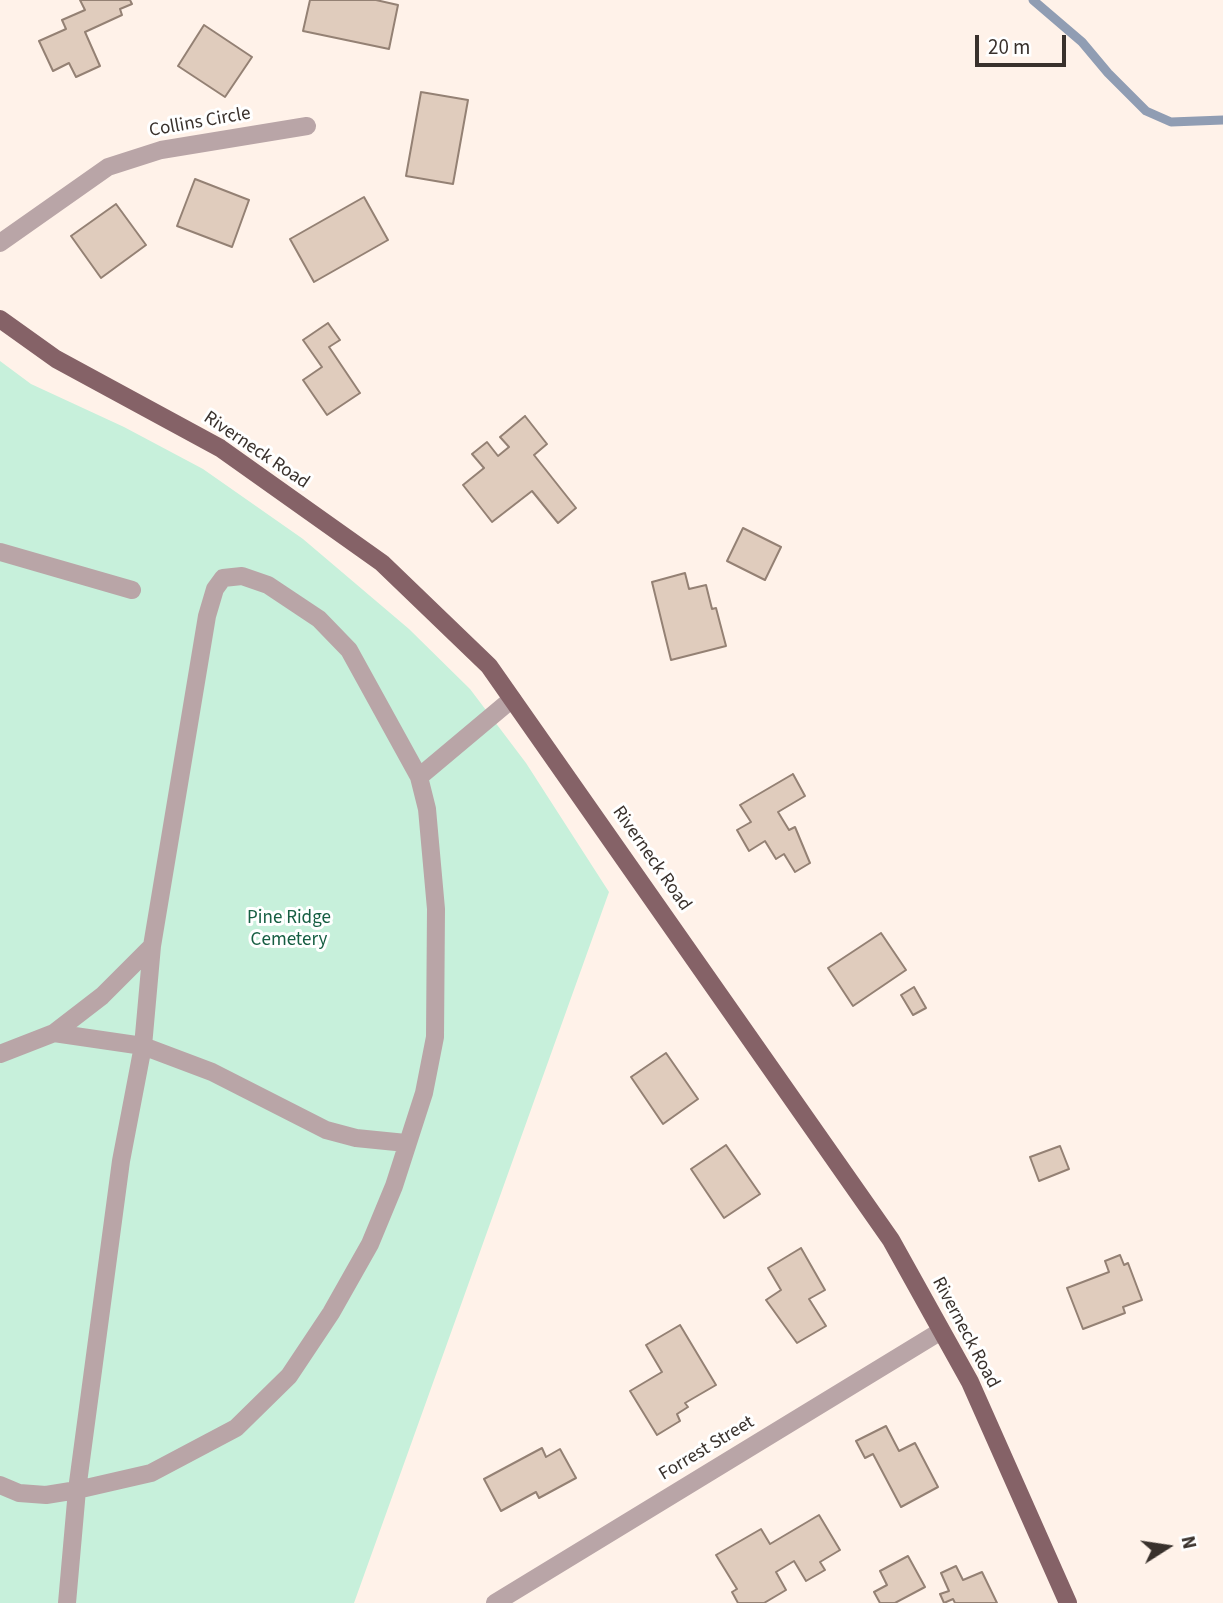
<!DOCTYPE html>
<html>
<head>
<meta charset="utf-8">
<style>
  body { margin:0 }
  #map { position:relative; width:1223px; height:1603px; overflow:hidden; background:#fff2e9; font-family:"Source Sans 3",sans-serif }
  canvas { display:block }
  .north { position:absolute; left:1132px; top:1512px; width:70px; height:70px; -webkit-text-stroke:5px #fff; paint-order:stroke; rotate:78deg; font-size:19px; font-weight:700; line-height:28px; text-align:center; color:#39312c }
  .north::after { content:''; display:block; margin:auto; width:24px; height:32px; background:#39312c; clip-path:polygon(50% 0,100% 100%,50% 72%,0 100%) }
  .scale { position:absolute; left:975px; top:35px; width:91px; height:32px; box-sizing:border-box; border:4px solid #39312c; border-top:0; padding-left:9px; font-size:21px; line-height:24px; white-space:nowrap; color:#39312c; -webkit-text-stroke:5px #fff; paint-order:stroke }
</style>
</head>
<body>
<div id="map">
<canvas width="1223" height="1603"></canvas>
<div class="north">N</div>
<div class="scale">20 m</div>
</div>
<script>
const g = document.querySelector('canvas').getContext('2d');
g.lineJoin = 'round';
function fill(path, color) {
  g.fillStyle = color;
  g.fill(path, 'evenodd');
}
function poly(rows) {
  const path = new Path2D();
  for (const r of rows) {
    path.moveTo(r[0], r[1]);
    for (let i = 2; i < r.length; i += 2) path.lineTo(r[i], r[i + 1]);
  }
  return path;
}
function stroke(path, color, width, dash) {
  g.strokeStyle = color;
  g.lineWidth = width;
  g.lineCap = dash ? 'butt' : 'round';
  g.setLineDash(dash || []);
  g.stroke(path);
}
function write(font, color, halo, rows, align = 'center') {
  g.font = font + ' "Source Sans 3",sans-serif';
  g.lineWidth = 6;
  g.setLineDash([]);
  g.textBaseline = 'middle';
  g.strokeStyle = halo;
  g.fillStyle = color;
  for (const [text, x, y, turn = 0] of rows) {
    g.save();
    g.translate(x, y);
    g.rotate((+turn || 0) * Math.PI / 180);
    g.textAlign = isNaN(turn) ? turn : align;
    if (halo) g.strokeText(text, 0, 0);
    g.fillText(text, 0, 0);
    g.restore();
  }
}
const green = poly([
  [0,361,31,384,124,427,203,469,303,539,409,629,470,689,526,763,609,892,354,1603,0,1603]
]);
const stream = poly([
  [1033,0,1082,42,1108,73,1146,111,1171,122,1223,120]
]);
const building = poly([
  [80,0,130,0,132,4,120,9,122,15,85,32,100,66,76,77,69,63,53,71,39,41,66,29,62,20,85,10,80,0],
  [310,0,376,0,398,5,389,49,303,31,310,0],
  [204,25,252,57,225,97,178,66,204,25],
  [421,92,468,100,453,184,406,176,421,92],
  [195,179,249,200,232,247,177,226,195,179],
  [364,197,388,240,314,282,290,239,364,197],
  [116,204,146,245,101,278,71,236,116,204],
  [328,323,340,340,329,347,360,393,327,415,303,380,322,367,303,340,328,323],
  [525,416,547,444,534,455,576,508,558,523,532,491,492,522,463,485,484,468,472,454,487,442,498,456,509,447,500,437,525,416],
  [743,528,781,547,765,580,727,561,743,528],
  [685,573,689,589,706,585,712,609,716,608,726,646,671,660,652,582,685,573],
  [793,774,805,796,778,812,789,830,795,827,810,863,795,872,784,854,776,859,765,841,749,851,737,830,751,822,740,805,793,774],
  [881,933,906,970,853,1006,828,968,881,933],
  [914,987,926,1008,913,1015,901,995,914,987],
  [666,1053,698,1099,663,1124,631,1077,666,1053],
  [726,1145,760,1194,724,1218,691,1169,726,1145],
  [1060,1146,1069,1169,1039,1181,1030,1157,1060,1146],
  [801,1248,825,1290,809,1299,826,1326,797,1343,766,1300,781,1290,768,1268,801,1248],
  [1120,1255,1124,1265,1128,1263,1142,1300,1123,1307,1125,1313,1083,1329,1067,1288,1109,1272,1105,1261,1120,1255],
  [680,1325,716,1385,685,1403,688,1407,677,1414,680,1421,657,1435,630,1391,662,1372,646,1345,680,1325],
  [886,1426,899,1451,915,1443,938,1487,901,1507,873,1454,865,1458,856,1441,886,1426],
  [542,1448,546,1457,560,1449,576,1478,539,1498,536,1492,501,1511,484,1479,542,1448],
  [819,1515,840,1550,820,1562,825,1570,806,1581,794,1561,776,1572,786,1590,764,1603,738,1603,732,1592,737,1589,716,1555,761,1529,770,1544,819,1515],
  [908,1556,925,1587,895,1603,880,1603,874,1592,887,1585,880,1571,908,1556],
  [956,1566,963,1580,982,1572,997,1603,955,1603,953,1599,944,1603,940,1594,949,1591,941,1573,956,1566]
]);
const minor = poly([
  [0,243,108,167,161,150,307,126],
  [0,552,132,590],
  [419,777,512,699],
  [54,1033,143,1046,152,946],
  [0,1054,54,1033,102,996,152,946,207,616,215,589,223,578,242,576,268,585,319,619,349,650,419,777,427,809,436,909,435,1037,424,1093,394,1186,370,1244,331,1313,289,1376,236,1428,151,1473,77,1490,121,1161,143,1046,212,1072,326,1130,356,1138,406,1143],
  [0,1485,19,1493,46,1495,77,1490,67,1603],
  [495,1603,941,1331]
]);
const major = poly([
  [0,319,56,359,220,448,382,563,489,666,891,1240,970,1382,1068,1603]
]);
const streetNames = [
  ["Collins Circle",200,123,-10],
  ["Riverneck Road",256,451,34],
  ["Riverneck Road",651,859,55],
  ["Riverneck Road",965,1333,62],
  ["Forrest Street",707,1449,-31]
];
const parkNames = [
  ["Pine Ridge",289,919],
  ["Cemetery",289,941]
];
fill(green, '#c7f0db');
stroke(stream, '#909db3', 9);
fill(building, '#e0ccbd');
stroke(building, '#948174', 2);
stroke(minor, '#b9a5a7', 18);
stroke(major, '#856267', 18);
write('19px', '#39312c', '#fff', streetNames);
write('19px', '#165e42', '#fff', parkNames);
</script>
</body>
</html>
